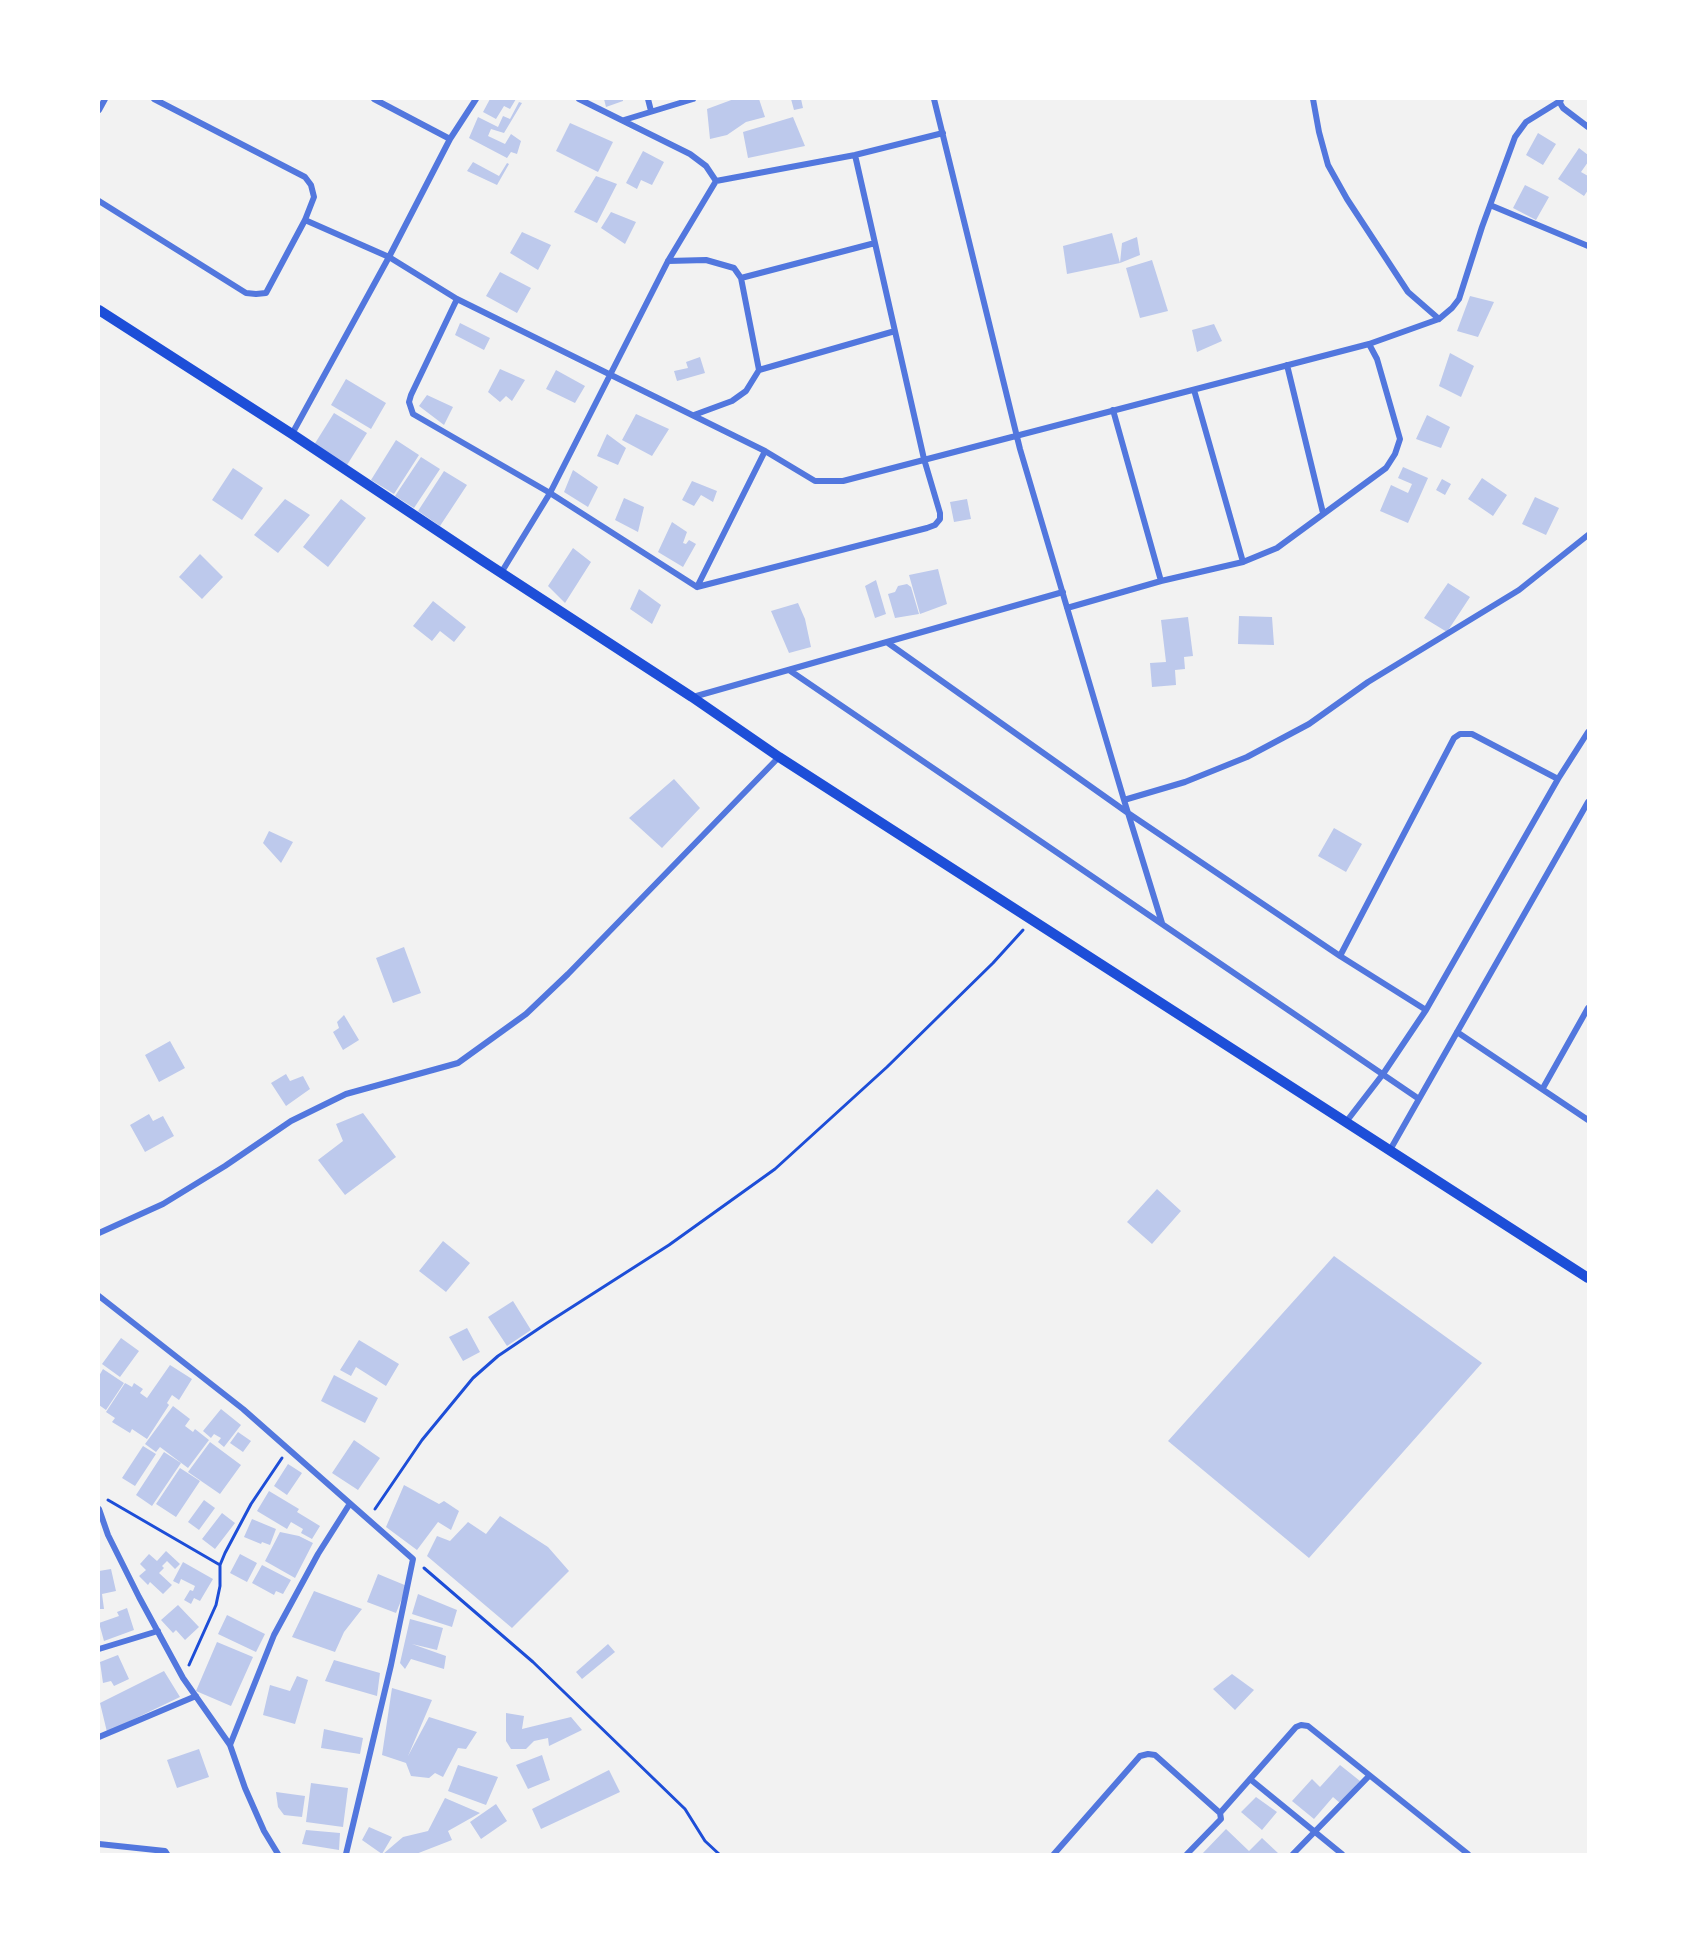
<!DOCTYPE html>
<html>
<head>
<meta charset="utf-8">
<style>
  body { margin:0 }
  #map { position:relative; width:1687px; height:1953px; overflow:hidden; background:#f2f2f2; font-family:"Titillium Web",sans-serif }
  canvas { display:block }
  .frame { position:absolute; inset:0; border:100px solid #fff; pointer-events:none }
</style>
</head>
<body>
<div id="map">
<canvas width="1687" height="1953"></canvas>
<div class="frame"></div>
</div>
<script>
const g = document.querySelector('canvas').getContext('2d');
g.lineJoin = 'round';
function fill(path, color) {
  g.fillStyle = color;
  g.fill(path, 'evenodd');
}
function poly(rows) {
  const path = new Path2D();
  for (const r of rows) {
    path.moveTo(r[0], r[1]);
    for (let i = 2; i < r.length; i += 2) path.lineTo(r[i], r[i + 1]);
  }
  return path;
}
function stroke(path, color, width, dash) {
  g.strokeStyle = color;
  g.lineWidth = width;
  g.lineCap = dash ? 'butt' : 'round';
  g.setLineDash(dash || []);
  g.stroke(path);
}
const building = poly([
  [490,99,516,99,510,109,504,106,496,119,483,112],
  [604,99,623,99,623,101,606,107],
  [734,99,759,99,765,117,746,122,727,135,710,139,707,109],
  [791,99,801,99,803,108,794,110],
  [519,102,522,103,504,133,491,129,488,136,505,144,511,134,521,141,517,154,511,152,507,158,469,138,478,117,498,127,503,116,510,119],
  [793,117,805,146,748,158,743,132],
  [570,123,613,142,598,172,556,151],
  [1538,133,1556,144,1543,165,1526,155],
  [1579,148,1588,155,1588,162,1581,172,1588,176,1588,190,1584,196,1558,179],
  [643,151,664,162,652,185,641,180,637,189,626,183],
  [473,162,499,176,507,163,509,164,497,185,467,171],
  [596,176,617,184,597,223,574,212],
  [1525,185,1549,197,1536,220,1513,208],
  [611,212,636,222,625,244,601,228],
  [522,232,551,245,538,270,510,253],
  [1112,233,1120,263,1067,274,1063,246],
  [1137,237,1140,255,1120,263,1122,243],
  [1152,260,1168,311,1140,318,1126,268],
  [500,272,531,288,517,313,486,296],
  [1470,296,1494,302,1478,337,1457,331],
  [460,323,490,338,484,350,455,335],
  [1214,324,1222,341,1197,352,1192,330],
  [1450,353,1474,366,1461,397,1439,386],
  [700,357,705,373,677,381,674,371,688,368,686,362],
  [500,369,525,380,512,401,506,396,500,402,488,392],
  [556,370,585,386,575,403,546,389],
  [346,379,386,403,371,429,331,405],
  [427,395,453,407,444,425,419,406],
  [334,413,367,433,347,465,314,445],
  [636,414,669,429,652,456,622,440],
  [1427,415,1450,427,1441,448,1416,439],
  [607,434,626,448,618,465,597,456],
  [396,440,419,455,394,494,371,480],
  [421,457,440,469,414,508,395,496],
  [1403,467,1428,478,1408,523,1380,511,1391,485,1408,493,1412,484,1398,478],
  [233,468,263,488,242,520,212,500],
  [573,470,598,487,588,507,564,492],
  [444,471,467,485,440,526,418,511],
  [1482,478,1507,495,1493,516,1468,499],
  [1442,479,1451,484,1445,495,1436,490],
  [692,481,717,491,713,502,701,495,694,506,682,500],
  [1535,497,1559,508,1546,535,1522,524],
  [624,498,644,507,638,532,615,520],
  [285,499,310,515,278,553,254,535],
  [341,499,366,518,328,567,303,547],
  [967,499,971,519,954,522,950,502],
  [672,522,687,532,683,543,686,544,689,540,696,544,683,567,658,552],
  [573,548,591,562,565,603,548,586],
  [200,554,223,577,202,599,179,577],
  [938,569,947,604,920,614,909,575],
  [876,580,886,614,875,618,865,586],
  [1448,583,1470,597,1447,632,1424,618],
  [907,584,911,587,919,614,895,618,888,594,895,592,898,586],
  [639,589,661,605,652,624,630,609],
  [433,601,466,627,454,642,440,631,432,641,413,626],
  [798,603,805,619,811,647,789,653,771,611],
  [1239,616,1272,617,1274,645,1238,644],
  [1188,617,1193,656,1184,657,1185,669,1175,670,1176,685,1152,687,1150,663,1166,662,1161,620],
  [674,779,700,808,662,848,629,818],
  [1334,828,1362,844,1346,872,1318,856],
  [269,831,293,842,281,863,263,843],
  [404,947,421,993,393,1003,376,958],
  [344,1015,359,1040,343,1050,333,1032,339,1028,337,1022],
  [170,1041,185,1068,159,1082,145,1055],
  [286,1074,290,1081,303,1076,310,1089,286,1106,271,1083],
  [363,1113,396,1157,345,1195,318,1160,343,1141,336,1124],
  [149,1114,153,1121,163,1116,174,1136,145,1152,130,1125],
  [1157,1189,1181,1211,1152,1244,1127,1222],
  [443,1241,470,1263,446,1292,419,1271],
  [1334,1256,1482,1363,1309,1558,1168,1441],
  [513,1301,531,1330,507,1346,488,1317],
  [467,1328,480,1352,463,1361,449,1337],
  [121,1338,139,1351,120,1377,102,1364],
  [359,1340,399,1364,386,1386,356,1367,351,1376,340,1370],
  [170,1365,192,1379,179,1400,172,1395,167,1403,169,1405,147,1439,132,1429,130,1433,112,1422,115,1418,106,1412,125,1383,132,1387,134,1383,143,1389,140,1393,147,1398],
  [103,1369,124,1383,106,1410,99,1405,99,1376],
  [334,1375,378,1398,365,1423,321,1401],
  [173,1406,190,1419,185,1426,193,1432,195,1429,209,1440,188,1468,160,1447,156,1452,145,1444],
  [221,1409,241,1425,224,1447,218,1442,221,1438,214,1434,211,1438,203,1431],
  [238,1432,251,1441,243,1452,230,1443],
  [354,1440,380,1458,358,1490,332,1473],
  [210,1442,241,1465,220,1494,188,1472],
  [143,1446,156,1454,135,1486,122,1478],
  [164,1452,181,1463,152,1506,136,1495],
  [288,1464,302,1473,287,1495,274,1486],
  [180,1468,200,1481,176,1517,156,1504],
  [404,1485,439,1504,444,1501,459,1511,451,1530,438,1522,417,1550,386,1527],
  [269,1491,299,1509,297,1512,320,1526,312,1539,301,1533,303,1529,291,1522,287,1529,257,1511],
  [204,1500,215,1508,199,1530,188,1522],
  [222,1513,235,1523,215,1549,202,1539],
  [500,1516,548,1547,569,1571,512,1628,427,1556,437,1536,450,1541,468,1522,486,1534],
  [252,1519,276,1529,270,1545,262,1542,261,1544,244,1537],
  [280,1532,299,1536,313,1543,295,1578,265,1561],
  [166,1551,180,1564,175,1569,167,1561,162,1566,164,1568,159,1573,172,1585,163,1594,150,1582,148,1585,139,1576,146,1570,140,1564,149,1554,157,1561],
  [240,1554,257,1563,247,1582,230,1573],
  [183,1562,213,1579,200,1601,194,1598,191,1604,184,1600,190,1590,193,1591,195,1586,181,1579,179,1584,173,1581],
  [262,1565,291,1580,283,1594,276,1591,274,1595,252,1583],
  [111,1569,116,1591,102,1594,104,1609,99,1609,99,1571],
  [378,1574,407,1586,396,1613,367,1602],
  [314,1591,362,1609,344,1632,335,1652,292,1637],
  [418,1594,457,1610,452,1627,412,1614],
  [178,1605,199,1627,185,1640,176,1630,173,1633,161,1620],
  [127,1608,134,1630,104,1641,99,1623,119,1616,117,1612],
  [227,1615,265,1634,256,1652,218,1634],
  [410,1619,443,1628,437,1650,412,1644,446,1656,444,1669,411,1659,405,1669,400,1663],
  [217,1642,253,1657,231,1706,196,1691],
  [608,1644,615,1652,582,1679,576,1672],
  [118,1655,129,1679,114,1686,111,1681,103,1683,100,1662],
  [334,1660,380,1673,377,1696,325,1681],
  [164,1671,180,1697,107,1732,100,1703],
  [1232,1674,1254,1690,1235,1710,1213,1689],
  [297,1676,308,1680,295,1724,263,1715,270,1685,290,1691],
  [392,1688,432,1700,408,1756,429,1717,477,1732,466,1749,458,1748,443,1777,435,1773,429,1778,411,1776,406,1763,382,1755],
  [506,1713,524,1716,522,1729,571,1717,582,1730,549,1746,548,1738,534,1741,526,1749,511,1749,506,1741],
  [324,1729,363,1738,360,1754,321,1748],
  [199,1749,209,1777,177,1788,167,1760],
  [542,1755,550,1780,528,1789,516,1765],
  [458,1765,498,1777,486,1805,448,1791],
  [1340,1765,1360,1781,1340,1803,1333,1797,1314,1819,1292,1801,1312,1779,1320,1787],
  [609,1770,620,1792,541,1829,532,1809],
  [311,1783,348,1788,343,1827,306,1822],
  [276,1792,305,1796,302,1817,284,1815,278,1807],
  [1256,1797,1277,1812,1262,1830,1241,1812],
  [445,1798,480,1813,448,1831,452,1840,416,1854,383,1854,403,1837,428,1831],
  [496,1804,507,1821,481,1839,470,1822],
  [369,1827,392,1837,382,1854,362,1840],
  [1226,1829,1249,1851,1262,1838,1279,1854,1202,1854],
  [306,1830,340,1833,339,1850,302,1844]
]);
const path = poly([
  [108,1500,220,1565],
  [375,1509,422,1440,473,1378,498,1356,547,1323,669,1245,775,1169,887,1067,993,963,1023,930],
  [424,1568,533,1662,685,1809,705,1841,719,1854],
  [189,1665,216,1605,220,1586,220,1565,225,1553,251,1504,282,1458]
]);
const minor = poly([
  [374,99,450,139],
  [579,99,690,154,706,166,716,181],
  [648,99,651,111],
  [934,99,1020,449,1124,800,1162,923],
  [1313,99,1319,132,1328,165,1347,199,1408,292,1439,319],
  [1561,99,1560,103,1563,108,1588,127],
  [99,110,105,99],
  [624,120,693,99],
  [99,201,246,293,256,294,266,293,305,220,314,197,311,185,305,177,154,99],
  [1490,205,1588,246],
  [305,220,389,257,457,299,765,451,815,481,843,481,1369,344,1377,359,1400,439,1395,454,1386,468,1277,548,1243,562,1161,581,1067,608],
  [668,261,706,260,734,268,741,278,759,370,746,391,732,401,694,415],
  [741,278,875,243],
  [457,299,411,395,409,402,413,414,550,493,697,587,927,528,935,525,940,519,940,513,924,459,855,155],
  [1369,344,1439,319,1452,308,1459,299,1482,227,1515,137,1526,122,1560,101],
  [1287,365,1323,513],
  [759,370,895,331],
  [1194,390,1243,562],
  [1113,410,1161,581],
  [292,434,389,257,450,139,476,99],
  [501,573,550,493,668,261,716,181,855,155,943,133],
  [697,587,765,451],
  [888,643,1128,813,1340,956,1426,1010],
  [789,670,1419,1099],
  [693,697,1063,592],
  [1124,800,1185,782,1247,757,1309,724,1368,682,1519,590,1588,535],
  [1340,956,1454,738,1460,734,1472,734,1558,779],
  [1457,1032,1588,1120],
  [1543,1088,1588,1008],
  [1346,1122,1383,1074,1426,1010,1558,779,1588,732],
  [1390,1150,1588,802],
  [99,1233,163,1204,225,1166,291,1121,346,1094,458,1063,526,1014,568,974,779,757],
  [99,1296,243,1409,413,1559,391,1665,346,1854],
  [99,1509,108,1535,139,1597,183,1678,230,1745,245,1788,264,1831,278,1854],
  [99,1649,158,1631],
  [99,1737,196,1696],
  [230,1745,274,1635,318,1554,349,1505],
  [1250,1779,1342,1854],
  [1220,1813,1296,1727,1301,1725,1308,1726,1468,1854],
  [99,1844,165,1851,167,1854],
  [1054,1854,1140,1756,1148,1754,1155,1755,1220,1813,1221,1819,1187,1854],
  [1293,1854,1369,1776]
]);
const secondary = poly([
  [99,310,292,434,483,561,692,697,779,757,1588,1278]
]);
fill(building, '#bdc9ec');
stroke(path, '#1d4ed8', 3);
stroke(minor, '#5277de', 6);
stroke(secondary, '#1d4ed8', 10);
</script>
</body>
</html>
